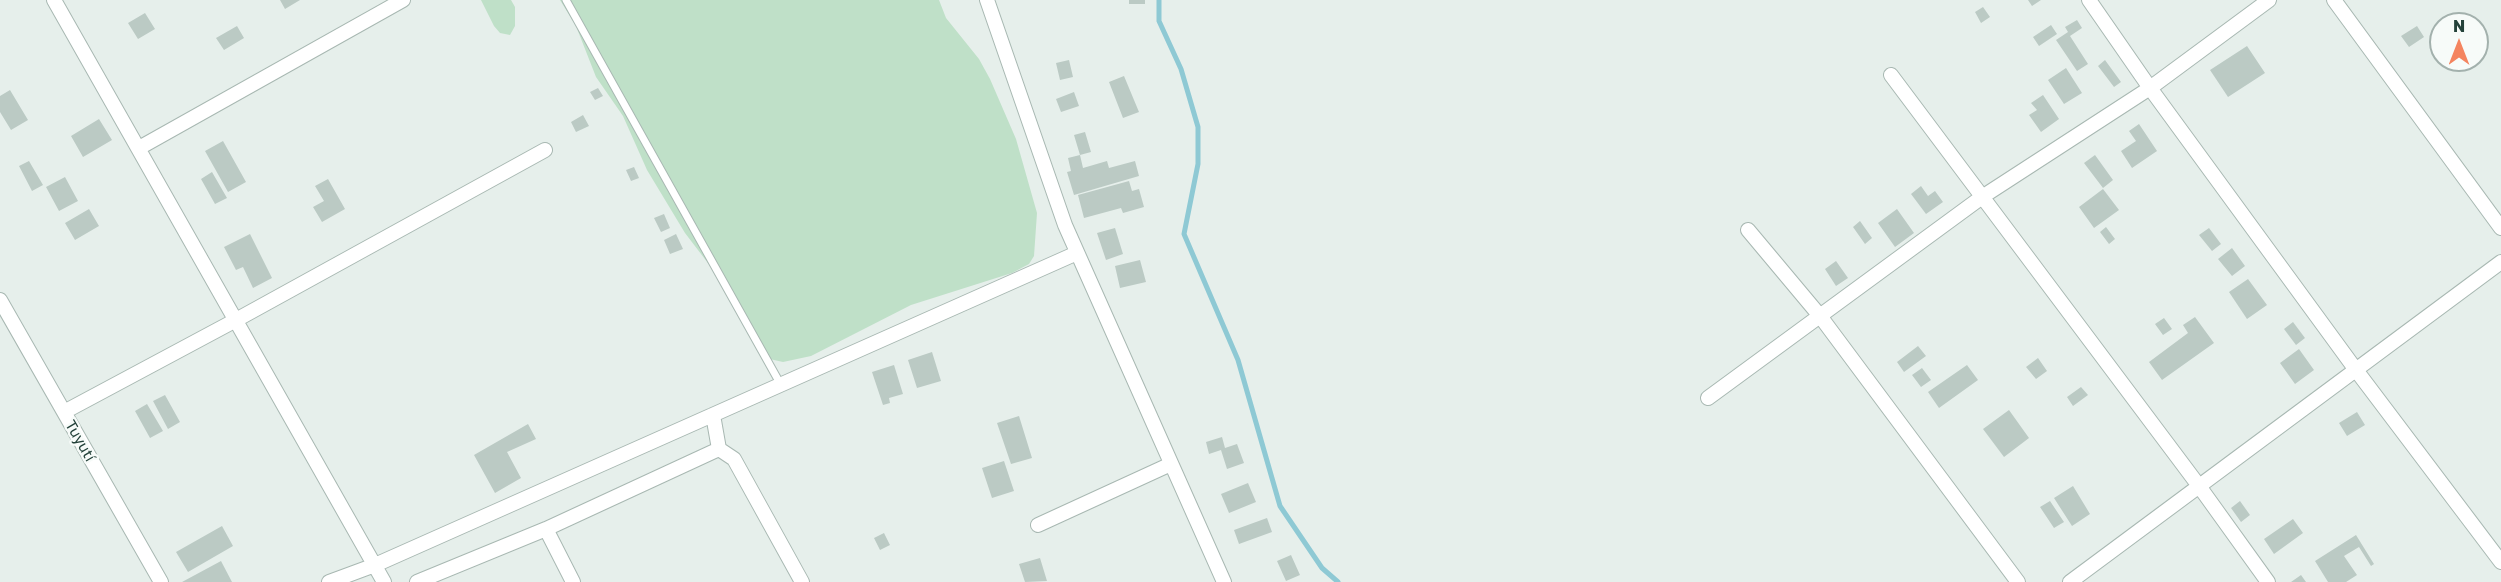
<!DOCTYPE html>
<html>
<head>
<meta charset="utf-8">
<style>
  body { margin:0 }
  #map { position:relative; width:2501px; height:582px; overflow:hidden; background:#e6efeb; font-family:"Golos Text",sans-serif }
  canvas { display:block }
  .north { position:absolute; left:2429px; top:12px; width:60px; height:60px; box-sizing:border-box; background:#f7fbf9; border:2px solid #a3b1ad; border-radius:50%; rotate:0deg; font-size:16px; font-weight:700; line-height:24px; text-align:center; color:#24423a }
  .north::after { content:''; display:block; margin:auto; width:21px; height:27px; background:#f4845f; clip-path:polygon(50% 0,100% 100%,50% 72%,0 100%) }
</style>
</head>
<body>
<div id="map">
<canvas width="2501" height="582"></canvas>
<div class="north">N</div>
</div>
<script>
const g = document.querySelector('canvas').getContext('2d');
g.lineJoin = 'round';
function fill(path, color) {
  g.fillStyle = color;
  g.fill(path, 'evenodd');
}
function poly(rows) {
  const path = new Path2D();
  for (const r of rows) {
    path.moveTo(r[0], r[1]);
    for (let i = 2; i < r.length; i += 2) path.lineTo(r[i], r[i + 1]);
  }
  return path;
}
function stroke(path, color, width, dash) {
  g.strokeStyle = color;
  g.lineWidth = width;
  g.lineCap = dash ? 'butt' : 'round';
  g.setLineDash(dash || []);
  g.stroke(path);
}
function write(font, color, halo, rows, align = 'center') {
  g.font = font + ' "Golos Text",sans-serif';
  g.lineWidth = 4.5;
  g.setLineDash([]);
  g.textBaseline = 'middle';
  g.strokeStyle = halo;
  g.fillStyle = color;
  for (const [text, x, y, turn = 0] of rows) {
    g.save();
    g.translate(x, y);
    g.rotate((+turn || 0) * Math.PI / 180);
    g.textAlign = isNaN(turn) ? turn : align;
    if (halo) g.strokeText(text, 0, 0);
    g.fillText(text, 0, 0);
    g.restore();
  }
}
const green = poly([
  [481,0,511,0,515,7,515,26,510,35,500,33,494,26],
  [560,0,939,0,946,18,979,59,990,79,1016,139,1037,213,1034,256,1029,264,1012,273,911,305,811,356,783,362,765,358,753,343,730,292,685,233,647,170,623,116,596,77,576,26]
]);
const stream = poly([
  [1159,0,1159,21,1181,69,1198,127,1198,164,1184,234,1238,360,1280,506,1322,568,1338,582]
]);
const building = poly([
  [280,0,300,0,285,9],
  [1129,0,1145,0,1145,4,1129,4],
  [2028,0,2041,0,2032,6],
  [1983,7,1990,17,1981,23,1975,12],
  [145,13,155,29,138,39,128,23],
  [2077,20,2082,28,2070,36,2088,64,2077,71,2056,40,2068,32,2065,27],
  [2051,25,2057,34,2039,46,2033,37],
  [237,26,244,38,224,50,216,38],
  [2417,26,2424,37,2409,47,2401,36],
  [2247,46,2265,73,2228,97,2210,70],
  [1069,60,1073,77,1060,80,1056,63],
  [2105,60,2121,82,2114,87,2098,66],
  [2066,68,2082,93,2064,104,2048,80],
  [1124,76,1139,112,1123,118,1109,82],
  [598,88,603,96,595,100,590,92],
  [10,90,28,120,11,130,0,112,0,96],
  [1074,92,1079,106,1061,112,1056,99],
  [2043,95,2059,119,2041,132,2029,115,2037,110,2031,103],
  [583,115,589,126,576,132,571,122],
  [99,119,112,140,83,157,71,136],
  [2139,124,2157,151,2132,168,2121,151,2136,141,2129,131],
  [1085,132,1091,152,1080,155,1074,135],
  [223,141,246,182,228,192,205,151],
  [1080,155,1083,168,1107,161,1109,168,1135,161,1139,176,1074,195,1067,172,1071,171,1068,158],
  [2095,155,2113,180,2103,188,2084,163],
  [29,161,43,185,32,191,19,166],
  [634,167,639,178,631,181,626,170],
  [212,172,227,198,215,204,201,179],
  [65,177,78,201,59,211,46,187],
  [328,179,345,209,322,222,313,207,324,201,315,186],
  [1129,181,1132,191,1139,189,1144,207,1123,213,1121,208,1084,218,1078,195],
  [1921,186,1928,196,1935,191,1943,202,1926,214,1911,194],
  [2103,189,2119,210,2094,228,2079,207],
  [89,209,99,226,75,240,65,223],
  [1897,209,1914,233,1895,247,1878,223],
  [664,214,670,228,661,232,654,218],
  [1860,221,1872,238,1865,244,1853,227],
  [2106,227,2115,239,2109,244,2100,232],
  [1115,228,1123,254,1106,260,1097,233],
  [2209,228,2221,244,2212,251,2199,235],
  [250,234,272,278,253,288,243,267,236,270,224,247],
  [676,234,683,249,670,254,664,240],
  [2232,248,2245,266,2232,276,2218,259],
  [1140,260,1146,282,1120,288,1115,266],
  [1836,261,1848,278,1836,286,1825,269],
  [2248,279,2267,305,2247,319,2229,292],
  [2195,317,2214,343,2162,380,2149,362,2188,333,2183,325],
  [2164,318,2172,329,2163,335,2155,324],
  [2293,322,2305,338,2296,345,2284,329],
  [1918,346,1926,356,1904,372,1897,362],
  [2299,349,2314,370,2295,384,2280,363],
  [932,352,941,381,917,388,908,360],
  [2038,358,2047,371,2036,379,2026,367],
  [894,365,903,394,889,398,890,403,883,405,872,372],
  [1967,365,1978,380,1939,408,1928,392],
  [1922,368,1931,380,1921,387,1912,375],
  [2081,387,2088,395,2073,406,2067,397],
  [165,395,180,422,168,429,153,401],
  [147,404,163,431,150,438,135,411],
  [2009,410,2029,438,2004,457,1983,429],
  [2357,412,2365,425,2347,436,2339,423],
  [1019,416,1032,458,1011,464,997,423],
  [528,424,536,439,507,452,521,478,495,493,474,455],
  [1222,437,1225,448,1237,444,1244,463,1227,469,1221,450,1209,454,1206,442],
  [1004,461,1014,491,992,498,982,468],
  [1248,483,1256,502,1229,513,1221,494],
  [2073,486,2090,514,2072,526,2054,498],
  [2050,501,2064,522,2054,528,2040,507],
  [2240,501,2250,515,2241,522,2231,508],
  [1267,518,1272,532,1239,544,1234,530],
  [2293,519,2303,533,2274,554,2264,539],
  [222,526,233,546,188,572,176,552],
  [884,533,890,545,880,550,874,538],
  [2356,535,2374,564,2371,566,2359,547,2344,556,2357,575,2346,582,2328,582,2315,561],
  [1291,555,1300,575,1286,581,1277,561],
  [1040,558,1047,581,1025,582,1019,564],
  [221,561,232,582,182,582],
  [2301,575,2306,582,2291,582]
]);
const service = poly([
  [566,0,781,385]
]);
const minor = poly([
  [54,0,384,582],
  [987,0,1065,225,1224,582],
  [2089,0,2150,88,2356,370,2501,562],
  [2334,0,2501,228],
  [1891,75,2199,486,2268,582],
  [139,148,403,0],
  [1748,230,1820,316,2018,582],
  [0,300,161,582],
  [1708,398,1982,197,2150,88,2269,0],
  [64,412,236,320,545,150],
  [713,415,719,449,734,459,802,582],
  [1038,525,1171,464],
  [546,529,573,582],
  [329,582,375,565,1077,253],
  [417,582,546,529,719,449],
  [2070,582,2501,262]
]);
const streetNames = [
  ["Tuyutí",80,441,60]
];
fill(green, '#bfe0c8');
stroke(stream, '#8ec9d4', 5);
fill(building, '#bbcac4');
stroke(service, '#a8b8b2', 9);
stroke(minor, '#a8b8b2', 16);
stroke(service, '#fff', 7);
stroke(minor, '#fff', 14);
write('15px', '#24423a', '#f7fbf9', streetNames);
</script>
</body>
</html>
